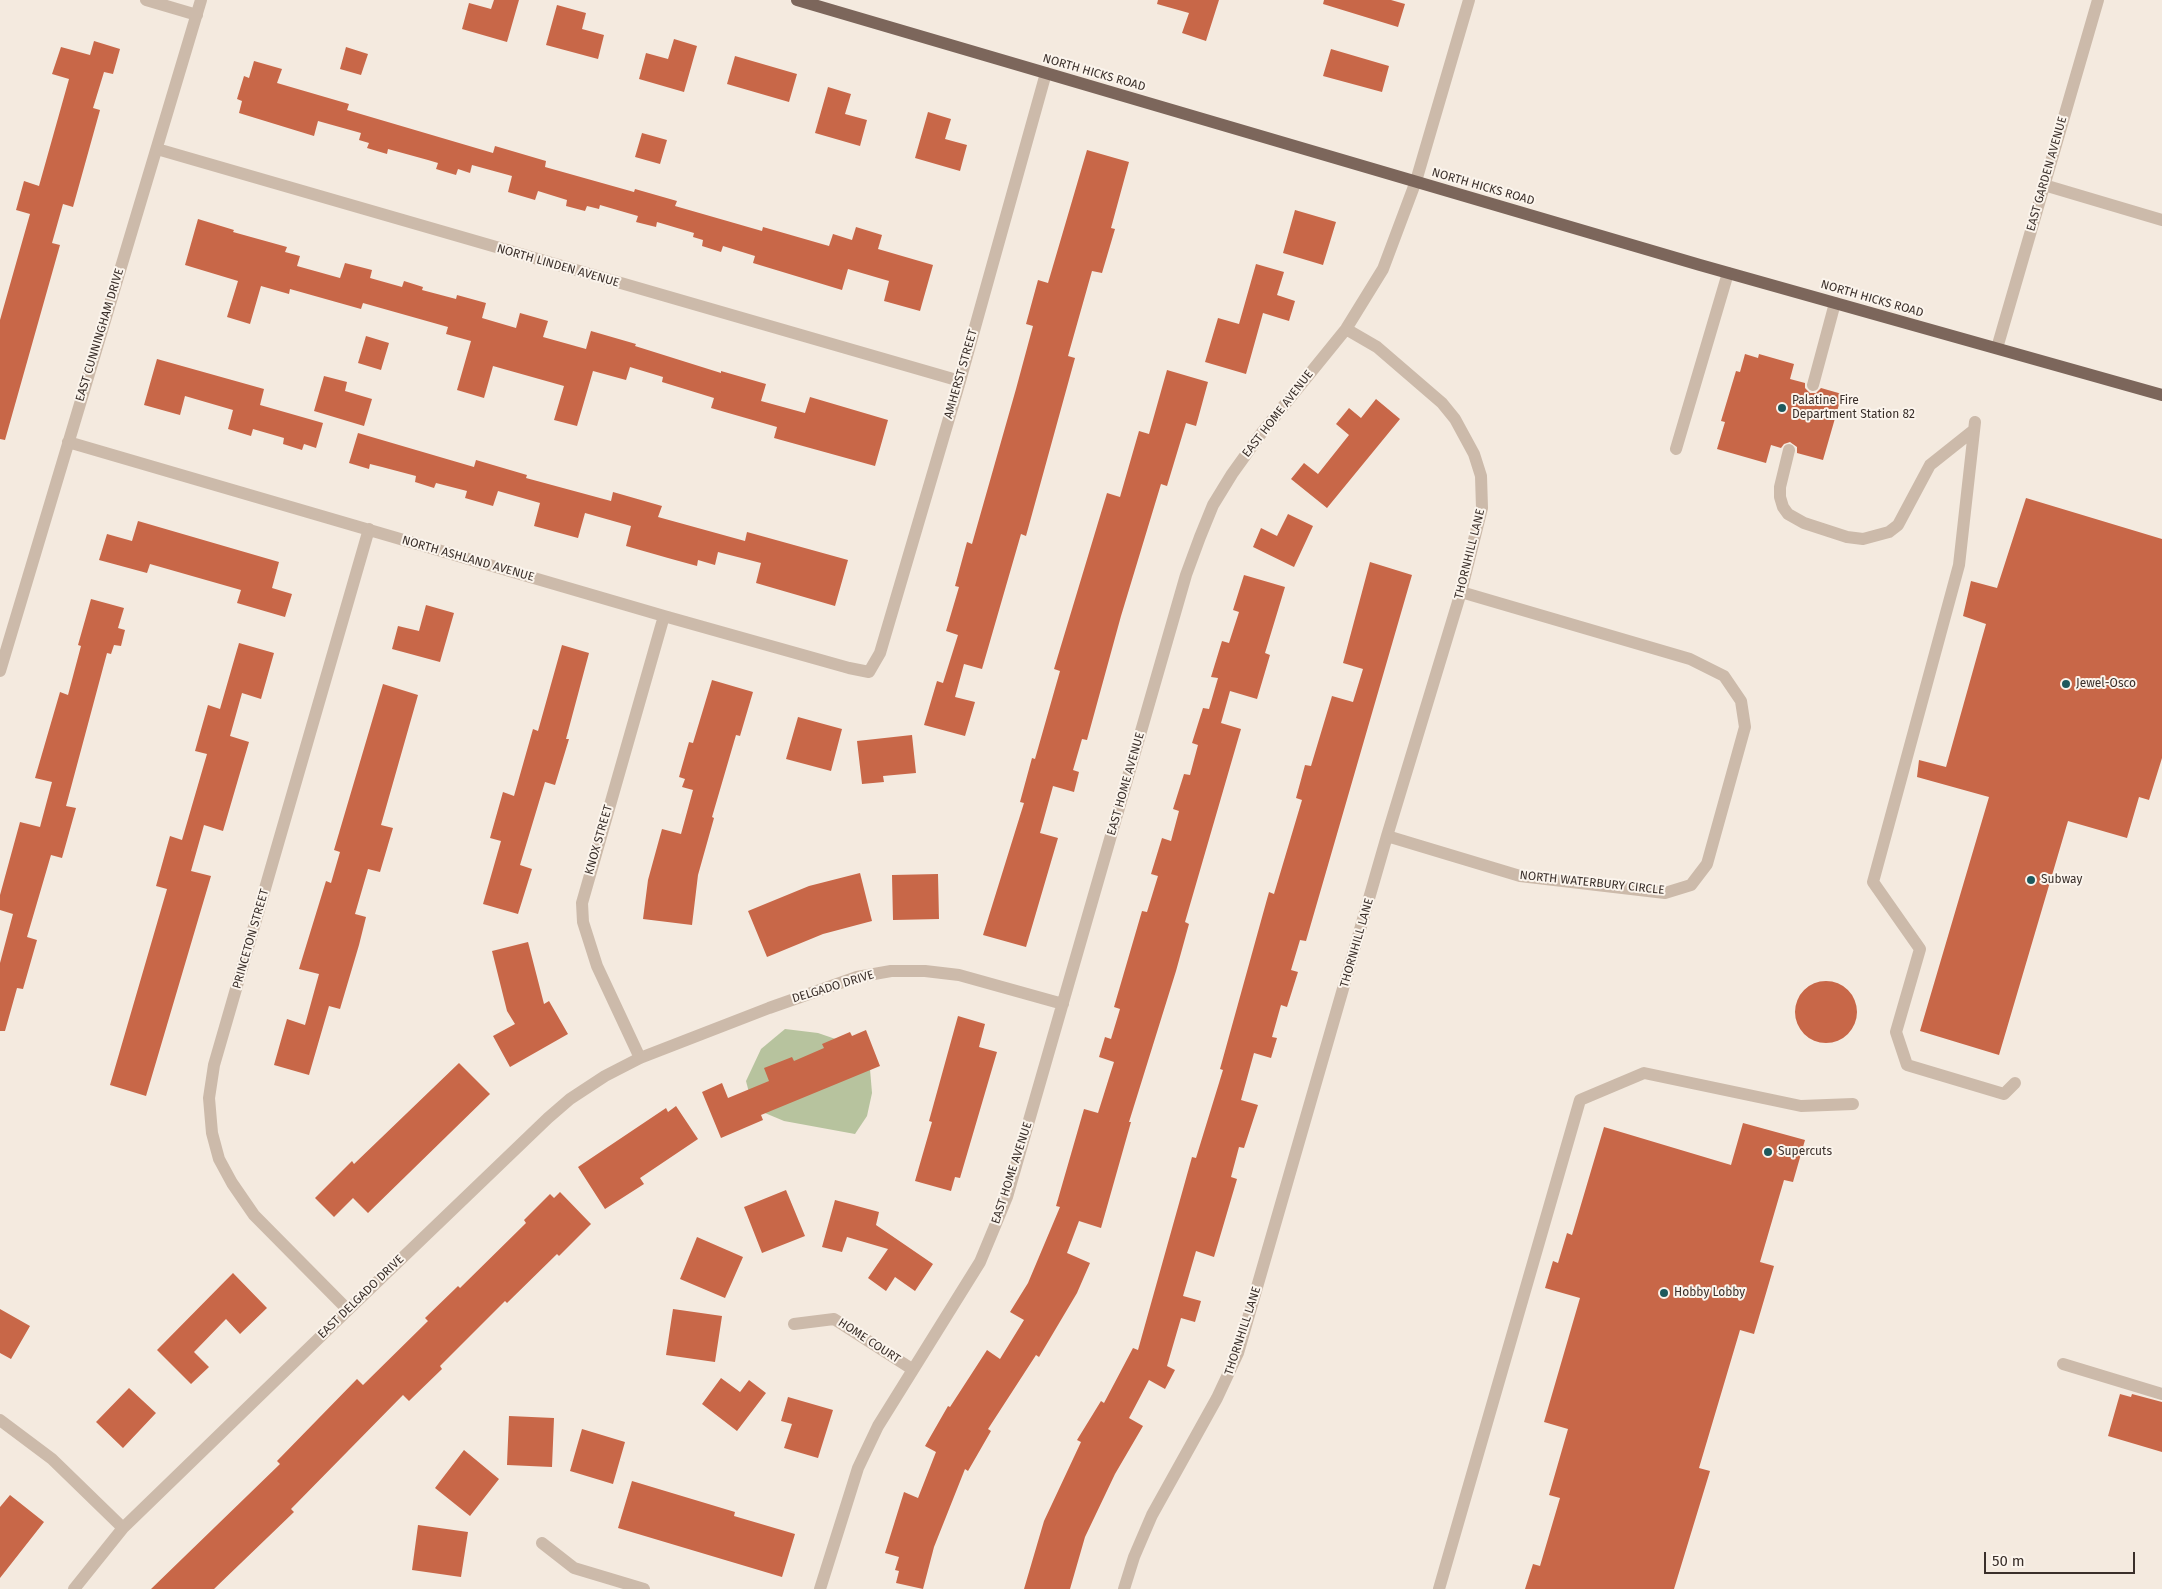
<!DOCTYPE html>
<html>
<head>
<meta charset="utf-8">
<style>
  body { margin:0 }
  #map { position:relative; width:2162px; height:1589px; overflow:hidden; background:#f4eadf; font-family:"Fira Sans",sans-serif }
  canvas { display:block }
  .scale { position:absolute; left:1984px; top:1552px; width:151px; height:22px; box-sizing:border-box; border:2px solid #3a2f2a; border-top:0; padding-left:6px; font-size:15px; line-height:18px; white-space:nowrap; color:#3a2f2a; -webkit-text-stroke:4px #fbf4ec; paint-order:stroke }
</style>
</head>
<body>
<div id="map">
<canvas width="2162" height="1589"></canvas>
<div class="scale">50 m</div>
</div>
<script>
const g = document.querySelector('canvas').getContext('2d');
g.lineJoin = 'round';
function fill(path, color) {
  g.fillStyle = color;
  g.fill(path, 'evenodd');
}
function poly(rows) {
  const path = new Path2D();
  for (const r of rows) {
    if (r.length === 3) {
      path.moveTo(r[0] + r[2], r[1]);
      path.arc(r[0], r[1], r[2], 0, 2 * Math.PI);
      continue;
    }
    path.moveTo(r[0], r[1]);
    for (let i = 2; i < r.length; i += 2) path.lineTo(r[i], r[i + 1]);
  }
  return path;
}
function stroke(path, color, width, dash) {
  g.strokeStyle = color;
  g.lineWidth = width;
  g.lineCap = dash ? 'butt' : 'round';
  g.setLineDash(dash || []);
  g.stroke(path);
}
function write(font, color, halo, rows, align = 'center') {
  g.font = font + ' "Fira Sans",sans-serif';
  g.lineWidth = 4;
  g.setLineDash([]);
  g.textBaseline = 'middle';
  g.strokeStyle = halo;
  g.fillStyle = color;
  for (const [text, x, y, turn = 0] of rows) {
    g.save();
    g.translate(x, y);
    g.rotate((+turn || 0) * Math.PI / 180);
    g.textAlign = isNaN(turn) ? turn : align;
    if (halo) g.strokeText(text, 0, 0);
    g.fillText(text, 0, 0);
    g.restore();
  }
}
const green = poly([
  [785,1029,818,1033,853,1045,870,1069,872,1093,867,1116,855,1134,784,1121,753,1108,746,1081,761,1049]
]);
const building = poly([
  [494,0,519,0,507,42,462,29,469,3,491,9],
  [1158,0,1219,0,1206,41,1182,33,1189,13,1157,4],
  [1324,0,1391,0,1405,4,1398,27,1323,4],
  [557,5,586,13,582,29,604,35,598,59,546,45],
  [674,39,697,46,684,92,639,79,646,53,668,59],
  [94,41,120,49,113,74,104,72,93,108,100,110,73,207,63,204,52,243,60,245,5,440,0,439,0,320,30,214,16,210,24,181,39,186,69,79,52,74,61,47,90,55],
  [346,47,368,54,361,75,340,69],
  [1331,49,1389,66,1382,92,1323,76],
  [735,56,797,74,789,102,727,84],
  [254,61,282,69,277,83,349,104,347,110,493,153,495,146,546,161,545,167,634,192,635,189,677,201,675,206,762,231,763,227,829,246,833,234,852,240,856,227,882,235,878,249,933,265,920,311,884,301,889,281,848,269,842,290,753,263,755,256,723,246,721,252,702,246,703,240,693,237,694,233,657,222,656,227,636,222,638,216,600,205,599,209,587,206,585,211,566,206,567,200,538,191,535,200,508,192,512,176,472,165,470,173,458,169,456,175,436,169,438,163,428,160,388,149,387,154,367,148,369,143,359,140,361,133,318,121,314,136,239,113,242,101,237,99,244,76,249,78],
  [828,87,851,94,845,114,867,120,860,146,815,133],
  [928,112,951,119,945,139,967,145,960,171,915,158],
  [642,133,667,140,660,164,635,157],
  [1087,150,1129,162,1111,228,1115,229,1102,273,1092,271,1068,356,1075,358,1026,536,1021,534,982,669,964,664,955,697,975,702,965,736,924,725,937,681,943,683,958,635,946,631,959,587,955,586,967,542,972,544,1016,389,1033,326,1026,324,1038,280,1048,283],
  [1295,210,1336,222,1323,265,1283,253],
  [198,219,234,230,233,232,287,247,285,252,300,256,297,266,340,278,345,263,372,270,370,278,402,287,404,281,423,287,422,290,456,299,457,295,486,303,482,318,516,328,520,313,548,321,543,337,586,349,591,331,636,344,635,346,721,373,721,371,766,384,761,401,805,413,810,397,888,420,875,466,774,438,777,427,711,408,714,398,662,382,663,377,630,367,626,380,593,371,577,426,554,420,564,386,493,366,484,398,457,390,471,341,446,334,448,327,363,303,361,309,290,289,289,294,261,286,250,324,227,317,238,281,185,265],
  [1256,264,1284,272,1277,295,1295,301,1289,321,1263,313,1246,374,1205,362,1218,318,1239,324],
  [366,336,389,343,381,370,358,363],
  [1745,354,1758,358,1759,354,1794,364,1790,379,1805,383,1805,388,1810,393,1816,393,1821,388,1842,394,1823,460,1797,453,1797,447,1790,442,1784,444,1781,448,1771,445,1766,463,1717,449,1725,422,1721,421,1736,371,1740,372],
  [157,359,264,389,260,405,323,423,316,448,304,444,302,450,283,444,284,438,253,429,251,436,228,429,233,410,185,396,180,415,144,405],
  [1167,370,1208,382,1196,426,1186,423,1167,486,1161,484,1121,616,1087,740,1082,739,1073,770,1079,772,1074,792,1053,786,1040,833,1058,838,1026,947,983,935,1024,803,1020,802,1032,758,1035,759,1060,671,1054,669,1107,493,1120,497,1139,431,1149,434],
  [324,376,347,382,345,391,372,399,364,426,314,411],
  [1376,399,1400,419,1327,508,1291,479,1304,463,1318,474,1349,435,1336,424,1349,408,1361,418],
  [358,433,474,467,476,460,527,475,526,478,611,501,613,492,662,506,658,517,745,541,747,532,848,560,835,606,756,583,761,563,718,552,715,565,698,560,697,566,668,558,626,546,631,526,585,513,578,538,534,526,540,503,498,491,493,506,465,498,467,491,436,483,434,488,415,482,416,476,382,467,370,464,369,469,349,463],
  [2026,498,2162,539,2162,758,2149,800,2139,797,2127,838,2068,821,1999,1055,1920,1031,1989,797,1917,777,1919,760,1946,767,1986,624,1963,616,1971,581,1997,588],
  [1288,514,1313,526,1294,567,1253,547,1261,528,1277,536],
  [138,521,279,562,272,588,292,594,285,617,237,603,241,590,150,564,147,573,99,560,107,534,132,541],
  [1370,562,1412,575,1306,941,1300,940,1291,970,1298,972,1287,1007,1281,1005,1272,1037,1277,1038,1271,1058,1254,1053,1241,1100,1258,1105,1244,1148,1239,1147,1231,1177,1237,1179,1214,1257,1196,1251,1183,1296,1201,1301,1195,1322,1181,1318,1167,1366,1175,1370,1165,1389,1149,1380,1129,1418,1143,1426,1115,1474,1085,1537,1070,1589,1024,1589,1044,1521,1081,1442,1077,1440,1101,1401,1104,1403,1133,1348,1138,1350,1192,1157,1196,1158,1223,1070,1220,1069,1269,892,1274,894,1302,800,1296,798,1305,765,1311,766,1332,696,1353,702,1363,669,1343,663],
  [1244,575,1285,587,1265,653,1270,655,1257,699,1230,691,1221,723,1241,729,1185,922,1189,924,1176,971,1129,1122,1131,1122,1101,1228,1079,1221,1067,1253,1090,1263,1077,1293,1039,1357,1036,1355,988,1429,991,1431,968,1471,965,1469,934,1547,923,1589,896,1583,899,1571,895,1570,899,1557,885,1553,904,1492,918,1498,936,1452,925,1446,948,1406,950,1407,987,1350,1000,1359,1024,1320,1010,1312,1028,1283,1060,1207,1056,1206,1084,1109,1098,1113,1114,1062,1099,1057,1105,1037,1111,1039,1120,1009,1114,1007,1142,911,1147,912,1158,876,1151,874,1162,838,1171,841,1179,811,1173,809,1184,774,1190,775,1198,745,1192,743,1203,708,1209,709,1218,678,1211,677,1222,641,1229,643,1239,612,1233,610],
  [91,599,124,608,118,628,125,630,121,646,114,645,111,654,107,653,66,806,76,808,62,858,51,855,27,937,37,940,23,989,17,988,5,1031,0,1031,0,963,13,914,0,910,0,895,20,822,40,827,52,782,35,778,60,692,68,695,81,646,78,645],
  [426,605,454,613,440,662,392,649,398,626,419,631],
  [239,643,274,653,261,699,242,693,230,736,249,742,223,831,204,825,191,871,211,876,146,1096,110,1085,167,889,156,886,170,836,182,840,207,754,195,751,208,705,220,709],
  [562,645,589,653,566,739,569,739,555,785,545,782,520,865,532,869,518,914,483,904,501,841,490,838,503,792,514,796,533,729,538,731],
  [712,680,753,692,740,736,736,735,712,817,714,818,698,875,692,925,643,919,648,880,662,829,681,834,693,790,682,787,685,779,679,777,689,742,693,743],
  [383,684,418,695,381,825,393,828,380,872,368,869,355,914,366,917,359,945,340,1009,329,1006,309,1075,274,1065,287,1019,305,1025,319,974,299,969,326,881,331,883,340,852,334,850],
  [798,717,842,729,831,771,786,759],
  [912,735,916,773,883,776,884,782,862,784,857,741],
  [860,873,872,921,823,934,767,957,748,911,809,886],
  [938,874,939,919,893,920,892,875],
  [528,942,544,1004,549,1001,568,1034,510,1067,493,1036,515,1024,507,1011,492,951],
  [1826,1012,31],
  [958,1016,985,1024,979,1047,997,1052,960,1178,955,1177,951,1191,915,1181,932,1122,929,1121],
  [866,1030,880,1066,761,1115,763,1120,721,1138,702,1092,722,1083,728,1098,769,1081,764,1068,792,1057,794,1061,824,1048,822,1044,850,1032,852,1036],
  [459,1063,490,1094,368,1213,353,1198,334,1217,315,1198,352,1161,354,1164],
  [676,1106,698,1139,640,1178,644,1184,605,1209,578,1167,666,1108,668,1112],
  [1743,1123,1805,1140,1793,1182,1784,1180,1760,1262,1774,1266,1754,1334,1740,1330,1699,1468,1710,1471,1674,1589,1525,1589,1533,1564,1540,1566,1560,1498,1549,1495,1568,1429,1544,1422,1580,1298,1545,1288,1553,1261,1558,1263,1567,1233,1572,1235,1604,1127,1731,1165],
  [786,1190,805,1236,762,1253,744,1207],
  [560,1192,591,1224,559,1256,557,1254,507,1303,505,1301,440,1366,442,1369,409,1401,403,1395,291,1509,294,1512,214,1589,151,1589,280,1464,277,1461,357,1379,363,1385,428,1321,425,1318,458,1286,460,1288,526,1223,524,1220,550,1194,554,1198],
  [835,1200,879,1212,876,1225,933,1264,915,1291,895,1277,886,1291,868,1278,888,1249,847,1237,842,1252,822,1247],
  [697,1237,743,1257,725,1298,680,1279],
  [233,1273,267,1308,240,1334,226,1319,194,1352,209,1367,191,1384,157,1350],
  [0,1309,30,1326,11,1359,0,1353],
  [673,1309,722,1316,715,1362,666,1355],
  [721,1378,740,1392,749,1380,766,1393,737,1431,702,1404],
  [129,1388,156,1413,123,1448,96,1422],
  [2120,1394,2131,1397,2132,1394,2162,1402,2162,1452,2108,1436],
  [788,1397,833,1410,818,1458,784,1448,792,1424,781,1421],
  [509,1416,554,1418,552,1467,507,1465],
  [582,1429,625,1442,613,1484,570,1471],
  [464,1450,499,1479,470,1516,435,1488],
  [632,1481,735,1512,734,1516,795,1534,782,1577,618,1528],
  [10,1495,44,1522,0,1578,0,1507],
  [418,1525,468,1532,461,1577,412,1570]
]);
const minor = poly([
  [146,0,197,15],
  [157,149,960,381],
  [2044,185,2162,220],
  [1997,348,2098,0],
  [1813,385,1835,303],
  [1975,422,1959,565,1873,882,1920,949,1896,1032,1907,1065,2004,1094,2015,1083],
  [68,442,664,616,849,668,869,672,880,653,960,381,1046,73],
  [1676,449,1728,273],
  [1789,450,1780,487,1780,497,1783,507,1788,514,1804,523,1847,537,1863,539,1889,532,1898,525,1930,465,1974,430],
  [0,671,201,0],
  [1387,836,1520,876,1665,893,1691,885,1707,864,1745,727,1741,701,1724,676,1690,659,1461,592],
  [640,1058,597,966,583,922,582,903,664,616],
  [348,1310,254,1215,232,1183,219,1159,212,1133,209,1098,214,1065,369,529],
  [794,1324,834,1319,912,1369],
  [2063,1364,2162,1394],
  [0,1420,52,1459,123,1528],
  [542,1543,574,1568,644,1589],
  [74,1589,123,1528,348,1310,548,1118,570,1099,605,1076,640,1058,769,1008,857,977,891,971,925,971,959,975,1063,1004],
  [820,1589,858,1468,878,1426,980,1262,1007,1197,1186,575,1200,537,1213,505,1232,474,1260,435,1346,329,1383,269,1416,181,1469,0],
  [1124,1589,1134,1557,1152,1515,1217,1398,1238,1353,1387,836,1461,592,1482,508,1481,476,1474,454,1455,419,1442,403,1377,347,1346,329],
  [1439,1589,1580,1100,1644,1073,1801,1106,1853,1104]
]);
const major = poly([
  [797,0,1700,265,2162,395]
]);
const markers = [
  [1782,408,5,"#1e595d"],
  [2066,684,5,"#1e595d"],
  [2031,880,5,"#1e595d"],
  [1768,1152,5,"#1e595d"],
  [1664,1293,5,"#1e595d"]
];
const streetNames = [
  ["NORTH HICKS ROAD",1094,73,16],
  ["EAST GARDEN AVENUE",2047,174,-74],
  ["NORTH HICKS ROAD",1483,187,16],
  ["NORTH LINDEN AVENUE",558,266,16],
  ["NORTH HICKS ROAD",1872,299,16],
  ["EAST CUNNINGHAM DRIVE",100,335,-73],
  ["AMHERST STREET",961,374,-74],
  ["EAST HOME AVENUE",1278,414,-52],
  ["THORNHILL LANE",1470,554,-76],
  ["NORTH ASHLAND AVENUE",468,559,16],
  ["EAST HOME AVENUE",1126,784,-74],
  ["KNOX STREET",599,840,-74],
  ["NORTH WATERBURY CIRCLE",1592,883,6],
  ["PRINCETON STREET",251,939,-74],
  ["THORNHILL LANE",1357,943,-74],
  ["DELGADO DRIVE",833,987,-17],
  ["EAST HOME AVENUE",1012,1173,-72],
  ["EAST DELGADO DRIVE",361,1297,-44],
  ["THORNHILL LANE",1243,1331,-72],
  ["HOME COURT",869,1341,33]
];
const poiNames = [
  ["Palatine Fire",1792,401],
  ["Department Station 82",1792,415],
  ["Jewel-Osco",2076,684],
  ["Subway",2041,880],
  ["Supercuts",1778,1152],
  ["Hobby Lobby",1674,1293]
];
fill(green, '#b7c39e');
fill(building, '#c86748');
stroke(minor, '#ccbaaa', 12);
stroke(major, '#7c665b', 12);
for (const [x, y, r, color] of markers) {
  const dot = new Path2D();
  dot.arc(x, y, r, 0, 2 * Math.PI);
  g.fillStyle = color;
  g.fill(dot);
  stroke(dot, '#fbf4ec', 2);
}
write('12px', '#3a2f2a', '#fbf4ec', streetNames);
write('12px', '#3a2f2a', '#fbf4ec', poiNames, 'left');
</script>
</body>
</html>
